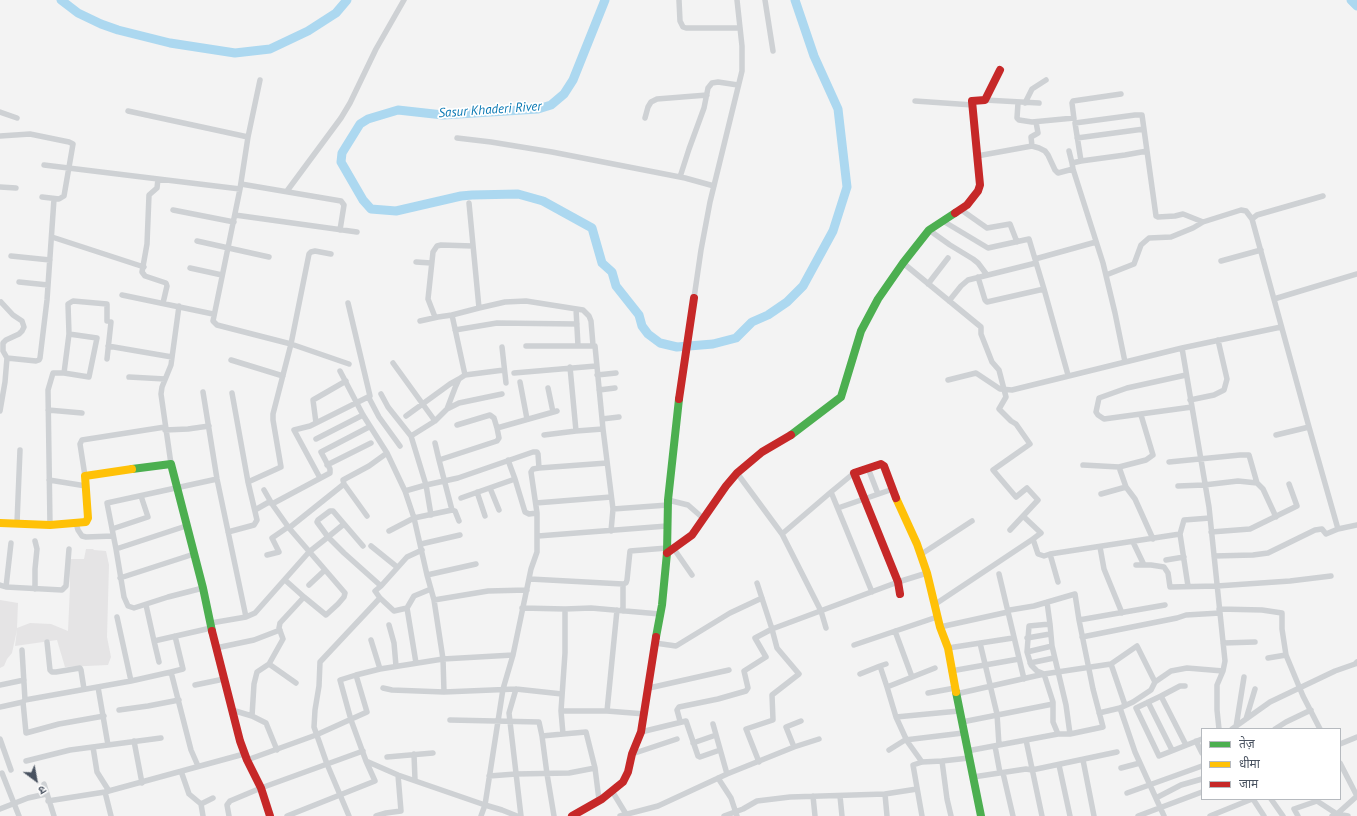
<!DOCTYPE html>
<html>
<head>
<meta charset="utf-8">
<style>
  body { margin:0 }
  #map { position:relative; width:1357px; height:816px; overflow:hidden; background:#f3f3f3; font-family:"PT Sans","Noto Sans Devanagari",sans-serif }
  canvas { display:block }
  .legend { position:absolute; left:1201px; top:728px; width:140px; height:72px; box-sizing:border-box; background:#fff; border:1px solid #b6babf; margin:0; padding:5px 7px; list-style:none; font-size:12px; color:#495260 }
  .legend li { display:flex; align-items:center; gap:8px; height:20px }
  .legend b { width:20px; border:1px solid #b6babf }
  .north { position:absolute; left:16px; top:760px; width:40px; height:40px; -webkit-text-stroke:3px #fff; paint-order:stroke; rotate:148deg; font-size:11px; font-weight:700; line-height:16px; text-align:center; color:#495260 }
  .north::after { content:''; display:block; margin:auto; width:14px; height:18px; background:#495260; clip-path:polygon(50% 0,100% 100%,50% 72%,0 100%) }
</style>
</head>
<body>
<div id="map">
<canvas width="1357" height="816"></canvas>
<ul class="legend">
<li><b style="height:5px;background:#4caf50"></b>तेज़</li>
<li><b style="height:5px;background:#ffc107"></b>धीमा</li>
<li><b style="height:5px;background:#c62828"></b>जाम</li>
</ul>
<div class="north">उ</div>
</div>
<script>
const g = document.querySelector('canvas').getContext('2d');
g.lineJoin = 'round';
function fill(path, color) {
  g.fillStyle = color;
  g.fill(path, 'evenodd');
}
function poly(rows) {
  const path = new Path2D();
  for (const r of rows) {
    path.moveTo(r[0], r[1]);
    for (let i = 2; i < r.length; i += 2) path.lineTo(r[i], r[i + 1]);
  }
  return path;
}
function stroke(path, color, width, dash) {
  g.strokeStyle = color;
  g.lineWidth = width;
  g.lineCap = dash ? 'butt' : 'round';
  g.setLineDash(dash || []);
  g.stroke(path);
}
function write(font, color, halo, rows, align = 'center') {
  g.font = font + ' "PT Sans",sans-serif';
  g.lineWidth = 3.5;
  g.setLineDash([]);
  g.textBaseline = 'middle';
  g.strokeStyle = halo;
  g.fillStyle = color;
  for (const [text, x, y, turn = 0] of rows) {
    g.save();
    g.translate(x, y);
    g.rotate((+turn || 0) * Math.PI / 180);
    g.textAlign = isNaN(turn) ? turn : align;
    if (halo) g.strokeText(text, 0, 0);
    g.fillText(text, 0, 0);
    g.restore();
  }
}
const education = poly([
  [86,549,93,549,94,550,106,551,109,565,107,637,111,657,108,665,65,667,57,640,15,646,17,630,12,653,7,659,4,666,0,668,0,600,18,603,17,628,30,623,51,624,68,631,70,587,69,567,70,559,84,559]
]);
const river = poly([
  [61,0,78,13,101,24,118,30,170,43,235,53,270,49,308,31,336,13,347,0],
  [605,0,573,80,564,94,551,105,538,109,443,115,398,110,368,119,360,124,342,153,341,162,363,200,371,209,396,211,461,196,472,195,518,194,543,201,592,228,602,263,612,272,616,286,639,315,642,326,648,334,660,343,677,347,713,344,736,338,752,322,768,315,787,302,803,286,833,231,847,187,838,109,814,56,795,0],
  [1351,0,1357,6]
]);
const street = poly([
  [679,0,680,21,683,27,686,28,740,28],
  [765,0,773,51],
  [260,80,248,137,240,189,213,321,217,325,291,344,309,254,311,252,315,251,331,254],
  [985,100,1039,103],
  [915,101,973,105],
  [1018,103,1017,118,1019,120,1032,122,1074,118],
  [1025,103,1032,89,1046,80],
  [128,111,248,137],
  [0,112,17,118],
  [645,118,648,107,651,102,657,99,707,95],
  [1074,119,1072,103,1073,101,1121,94],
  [0,136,30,134,69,142,73,144,64,196,59,199,42,197],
  [457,138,491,142,552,152,685,178,714,186],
  [1077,138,1144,129],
  [1032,146,1031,137,1038,133,1036,122],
  [1069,151,1072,163],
  [977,156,1032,146,1039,148,1045,151,1048,155,1055,170,1058,173,1073,169,1072,163,1081,161,1125,155,1147,151],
  [1081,161,1075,123,1135,115,1142,115,1156,216,1158,217,1175,216,1183,214,1203,222,1241,210,1246,211,1252,219],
  [44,165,240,189],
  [1073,169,1103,263,1115,313,1125,362],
  [680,177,689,149,704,108,708,88,712,83,718,82,738,85],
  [158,179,157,188,149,195,147,244,142,272,145,276,166,283,167,286,163,303],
  [241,184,341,201,344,205,340,230],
  [0,187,16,188],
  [287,191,341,118,350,103,376,49,404,0],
  [960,209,987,228,1010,224,1017,242],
  [173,210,234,222],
  [235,215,357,232],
  [943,221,988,248,1029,239,1044,289],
  [929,230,950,245,973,259,978,263,987,275],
  [52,237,144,267],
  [197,241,269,257],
  [11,256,50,260],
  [1035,259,1096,242],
  [1221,261,1261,250],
  [416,262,431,263],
  [903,263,981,327,981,334,992,362,999,370,1006,397,999,409,1011,421,1016,424,1030,444,993,470,1016,497,1027,488,1038,500,1010,530],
  [190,268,222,275],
  [1106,275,1134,264,1141,245,1149,238,1171,237,1193,228,1203,222],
  [978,277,985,300,987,302,1044,289,1068,375],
  [19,282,48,285],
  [928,284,948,258],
  [122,295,213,314],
  [694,298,701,250,710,202,742,71,742,46,737,0],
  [1274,299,1357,274],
  [949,301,961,286,968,280,1036,263],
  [479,308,505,302,526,301,583,310,589,316,591,321,593,345],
  [576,309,578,346],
  [435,317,428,299,433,252,437,246,441,245,473,246],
  [420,321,438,317,452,315],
  [455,330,497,323,577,324],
  [69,334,68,304,73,301,107,304,107,321],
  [108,346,172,357],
  [526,346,595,346,603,429],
  [502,347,506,383],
  [1182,348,1209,507,1225,661,1223,671,1217,685,1217,710,1219,729],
  [7,358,36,361,39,360,40,358,47,300,54,199],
  [107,359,111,322],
  [231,360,283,376],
  [393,363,435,421],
  [570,367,576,431,603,429,613,509,668,505],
  [340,371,363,415,387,453,405,491,414,518,427,575,434,600,443,659,444,692],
  [514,373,596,366],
  [465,375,452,315,479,308,469,203],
  [597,375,616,373],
  [1186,375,1127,388,1099,398,1096,412,1098,415,1104,419,1192,407],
  [129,377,165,379],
  [948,380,976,373,1000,389,1012,390,1182,348,1281,327],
  [520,382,527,419],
  [548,388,553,412],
  [599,390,615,388],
  [203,392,217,479,246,617],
  [381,394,388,407,411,436],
  [369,398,379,417,400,446],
  [1190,400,1214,395,1224,390,1227,379,1218,340],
  [447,409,459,403,502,394],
  [48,410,82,413],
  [0,411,5,382,7,358,3,351,3,343,6,340,19,334,22,331,24,327,22,321,13,315,1,302],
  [406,416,450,384,459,379],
  [602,419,619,417],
  [316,423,313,400,346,381],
  [457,425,490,415,494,418,497,428],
  [1309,427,1338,529,1357,525],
  [165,430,188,429,209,426],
  [544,435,576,431],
  [1276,435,1309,427,1252,219,1257,215,1323,196],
  [316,439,363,415],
  [435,443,439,460],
  [508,460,515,479,525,512,529,514,537,513],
  [1169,462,1240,455,1249,455,1257,483,1263,489,1276,517],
  [171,464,161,394,162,387,171,365,179,306],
  [327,465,371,443],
  [1083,465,1119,467,1146,460,1153,455,1141,415],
  [1119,467,1126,487,1135,499,1153,539],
  [539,468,607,463],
  [868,468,878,494],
  [737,473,782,534,831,492,872,592],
  [85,476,80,444,82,440,165,427],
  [320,478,294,430,310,426,370,396,348,303],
  [49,480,86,486],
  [248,482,281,467,273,420,273,414,291,344,349,364],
  [1178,486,1204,485,1238,481,1257,483],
  [490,488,499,510],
  [264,490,272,504,289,528,345,593,344,597,338,604,326,615,304,597],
  [405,491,426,485,458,478,533,452,537,452,538,454,539,468,533,469,531,472,537,513,537,552,531,569,513,655,503,689,485,805,481,816],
  [477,492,485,516],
  [831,492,854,473],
  [1101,494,1126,487],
  [461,498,515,479],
  [668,500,688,505,704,519],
  [536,503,611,497],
  [838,508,893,489],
  [255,510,269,502,272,504,330,473,330,469,321,452,369,427],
  [452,510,455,511,459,521],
  [431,515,426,485,411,436,435,421,447,409,455,388,459,379,465,375,504,370],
  [367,516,344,484,343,480,369,466,387,453],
  [1023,516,1041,533,1033,539],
  [17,523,20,450],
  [76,523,78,530,82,536,86,537,113,536],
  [344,524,328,537,317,522,318,520,330,511,333,511,363,546],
  [50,525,48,390,53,373,64,373,69,334,97,338,89,377,64,373],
  [186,526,116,549,107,503,217,479],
  [289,528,344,484],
  [112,529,148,517,141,496],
  [389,531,414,518,452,510,439,460,497,441,499,438,497,428,557,411],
  [611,531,613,509],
  [228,532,254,525,257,520,248,482,232,393],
  [1211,532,1250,529,1297,506,1289,484],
  [782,534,821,611,826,628],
  [1180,534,1188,586],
  [538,536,667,526],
  [35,541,37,549,35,569,35,589],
  [1133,542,1144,565],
  [421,544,460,535],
  [371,546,397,567],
  [1100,547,1104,569,1122,613],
  [116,549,124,597,128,606,134,608,168,597,203,588],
  [674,549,692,575],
  [1050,554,1180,534,1184,520,1210,518],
  [267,555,279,552,272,538,288,527],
  [920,555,972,521],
  [1214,556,1253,555,1268,553,1315,530,1322,529,1326,534,1338,529],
  [1166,560,1184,557],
  [1136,565,1151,565,1164,567,1168,573,1170,587,1217,586,1290,581,1331,576],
  [999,574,1024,679],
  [427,575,476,564],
  [120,578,194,554],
  [530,579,623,584,626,583,627,580,630,551,667,548],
  [285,580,304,597,280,623,279,628,283,639,269,664,296,683],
  [0,585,6,587,62,590,66,586,69,549],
  [309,585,325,570],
  [6,587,11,543],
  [434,600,488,591,527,590],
  [1047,602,1050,624],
  [146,605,154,641,211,628],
  [934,605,1033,539,1038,554,1044,556,1050,554,1058,582],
  [407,608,414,596,431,589],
  [522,608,565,609,591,608,660,614],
  [565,609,565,653,561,711,563,734,586,732,595,768,599,800],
  [1219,609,1262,610,1282,613,1282,629,1286,655],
  [623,611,623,584],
  [117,617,131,681],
  [1079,620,1165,605],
  [211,623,246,617,255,613,309,552,328,537,344,553,381,586],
  [389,625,394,643,396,666],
  [940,627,1008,612,1010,610,1034,606,1075,594,1079,620,1093,689,1103,727,1070,734,1058,734,967,751],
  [895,631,912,677],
  [1082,637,1177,618,1186,615,1220,613],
  [1027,638,1050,634],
  [371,640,380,669],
  [154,641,159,662],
  [47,642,50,670,52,672,56,672,80,668,81,670,84,689],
  [655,643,676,646,730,613,762,598],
  [980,643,997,714,999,745],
  [1223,643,1255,642],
  [854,645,937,617],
  [216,648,254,640,280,630],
  [948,648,1013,638],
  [1027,652,1052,646],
  [1268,658,1286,655,1303,696,1320,729],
  [416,663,407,608,394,611,380,598,375,591,381,586,407,557,422,550],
  [1030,663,1054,658],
  [886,664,880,666,887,687],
  [1111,664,1137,646,1155,682],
  [951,671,1019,659],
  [171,672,183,669,175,636],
  [860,674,880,666],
  [0,685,24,680],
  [195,685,224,679],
  [98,687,108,745],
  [383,688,392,690,444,692,516,689,562,694],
  [649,688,729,670],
  [516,689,509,713,521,816],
  [928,693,955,688],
  [956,694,1044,674,1111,664,1125,705],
  [1161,696,1180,686,1185,686],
  [25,700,131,681,171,672,191,750,198,766],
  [23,702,26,733,59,724,104,716],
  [1148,702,1172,750],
  [0,707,23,702,25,700,22,650],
  [1120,708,1135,752,1164,816],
  [119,710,148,706,179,700],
  [232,710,252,716,266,723,277,750],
  [561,711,607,711,645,714],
  [607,711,617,610],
  [1099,713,1120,708,1133,702,1151,690,1155,682,1171,671,1187,668,1223,671],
  [252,716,254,684,257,672,269,664],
  [896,717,959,711],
  [1246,719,1255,689],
  [450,720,539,722,542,736],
  [680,721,677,710,679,707,718,699,746,691,748,688,744,671,766,657,755,638,772,629,757,583],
  [962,722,1053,704],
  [713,724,727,774],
  [1236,727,1244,677],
  [1232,729,1270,702,1335,671,1355,664,1357,662],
  [1275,729,1286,722,1311,710],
  [641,732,686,721,698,756,700,757,720,750],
  [1058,734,1053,722,1053,702,1044,674,1037,671,1031,665,1027,652,1029,626,1050,624,1052,646,1066,705,1070,734],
  [0,739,11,770],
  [1026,740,1042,816],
  [134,741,142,783],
  [1196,741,1202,753],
  [693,743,716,735],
  [1340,744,1357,737],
  [1186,745,1161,696,1136,708,1159,756,1202,739],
  [995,746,1000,773],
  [93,747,97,772,109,791],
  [794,747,786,727,801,721],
  [889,750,905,740,963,733],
  [414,754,415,780],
  [632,754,677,739],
  [387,757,433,753],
  [247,760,316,735,367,712,356,675,380,669,443,659,513,655],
  [1083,760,1094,816],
  [26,761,70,750,161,738],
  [366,761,398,775,485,805,502,810,517,816],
  [942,761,969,758],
  [759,762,746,729,773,720,772,695,799,674,777,648,772,629,898,582,927,573],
  [922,762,907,741,896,717,887,687,935,668],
  [1340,763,1357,796],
  [1059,765,1070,816],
  [1121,768,1140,763],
  [181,771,189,794,201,804],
  [2,773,19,816],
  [1003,773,1013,816],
  [489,776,516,774,569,773,595,768],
  [973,777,1026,769,1032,770,1117,752],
  [718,778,731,798,737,816],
  [44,784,54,816],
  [612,791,626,814],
  [1127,793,1202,766],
  [885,794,917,789],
  [813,796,815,816],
  [840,796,842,816],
  [1156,798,1181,785,1202,779],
  [1253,799,1264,816],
  [1271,799,1283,816],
  [48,801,105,792],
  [1317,801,1337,814,1348,816],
  [0,809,28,798,46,794],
  [111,816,105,792,244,754],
  [203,816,201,804,213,798],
  [229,816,227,805,230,801,261,788,363,751],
  [287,816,375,781,366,761,351,720,340,680,356,675],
  [349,816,327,764,314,727,315,710,319,686,320,662,380,598],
  [376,816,386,813,401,811,398,775],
  [554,816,547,774,542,736,563,734],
  [620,816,658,806,727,774,794,747,819,739],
  [724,816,743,809,757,801,790,797,885,794,887,816],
  [922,816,913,765,922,762,942,761,947,799,951,816],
  [1138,816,1202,792],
  [1210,816,1252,799],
  [1298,816,1294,809,1317,801,1318,799],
  [1332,816,1337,814,1357,796]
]);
const fast = poly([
  [791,435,841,397,861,331,878,299,903,263,929,230,955,213],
  [132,469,171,464,203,588,212,631],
  [656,637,662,605,667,553,668,500,679,399],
  [956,692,981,816]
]);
const slow = poly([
  [896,498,917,544,927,573,940,627,948,648,956,692],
  [0,523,50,525,86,522,88,518,85,476,132,469]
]);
const jam = poly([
  [955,213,967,205,978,191,980,185,972,101,985,100,1000,70],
  [679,399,694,298],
  [896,498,884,466,881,464,854,473,898,582,900,594],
  [667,553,692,535,726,486,737,473,762,452,791,435],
  [212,631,240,741,247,760,261,788,270,816],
  [572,816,602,799,623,782,628,772,632,754,641,732,656,637]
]);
const waterNames = [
  ["Sasur Khaderi River",490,110,-4]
];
fill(education, '#e5e4e5');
stroke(river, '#acd8f0', 9);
stroke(street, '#ced1d4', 5.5);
stroke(fast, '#4caf50', 8);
stroke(slow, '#ffc107', 8);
stroke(jam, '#c62828', 8);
write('italic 13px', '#0978b3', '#fff', waterNames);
</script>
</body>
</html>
